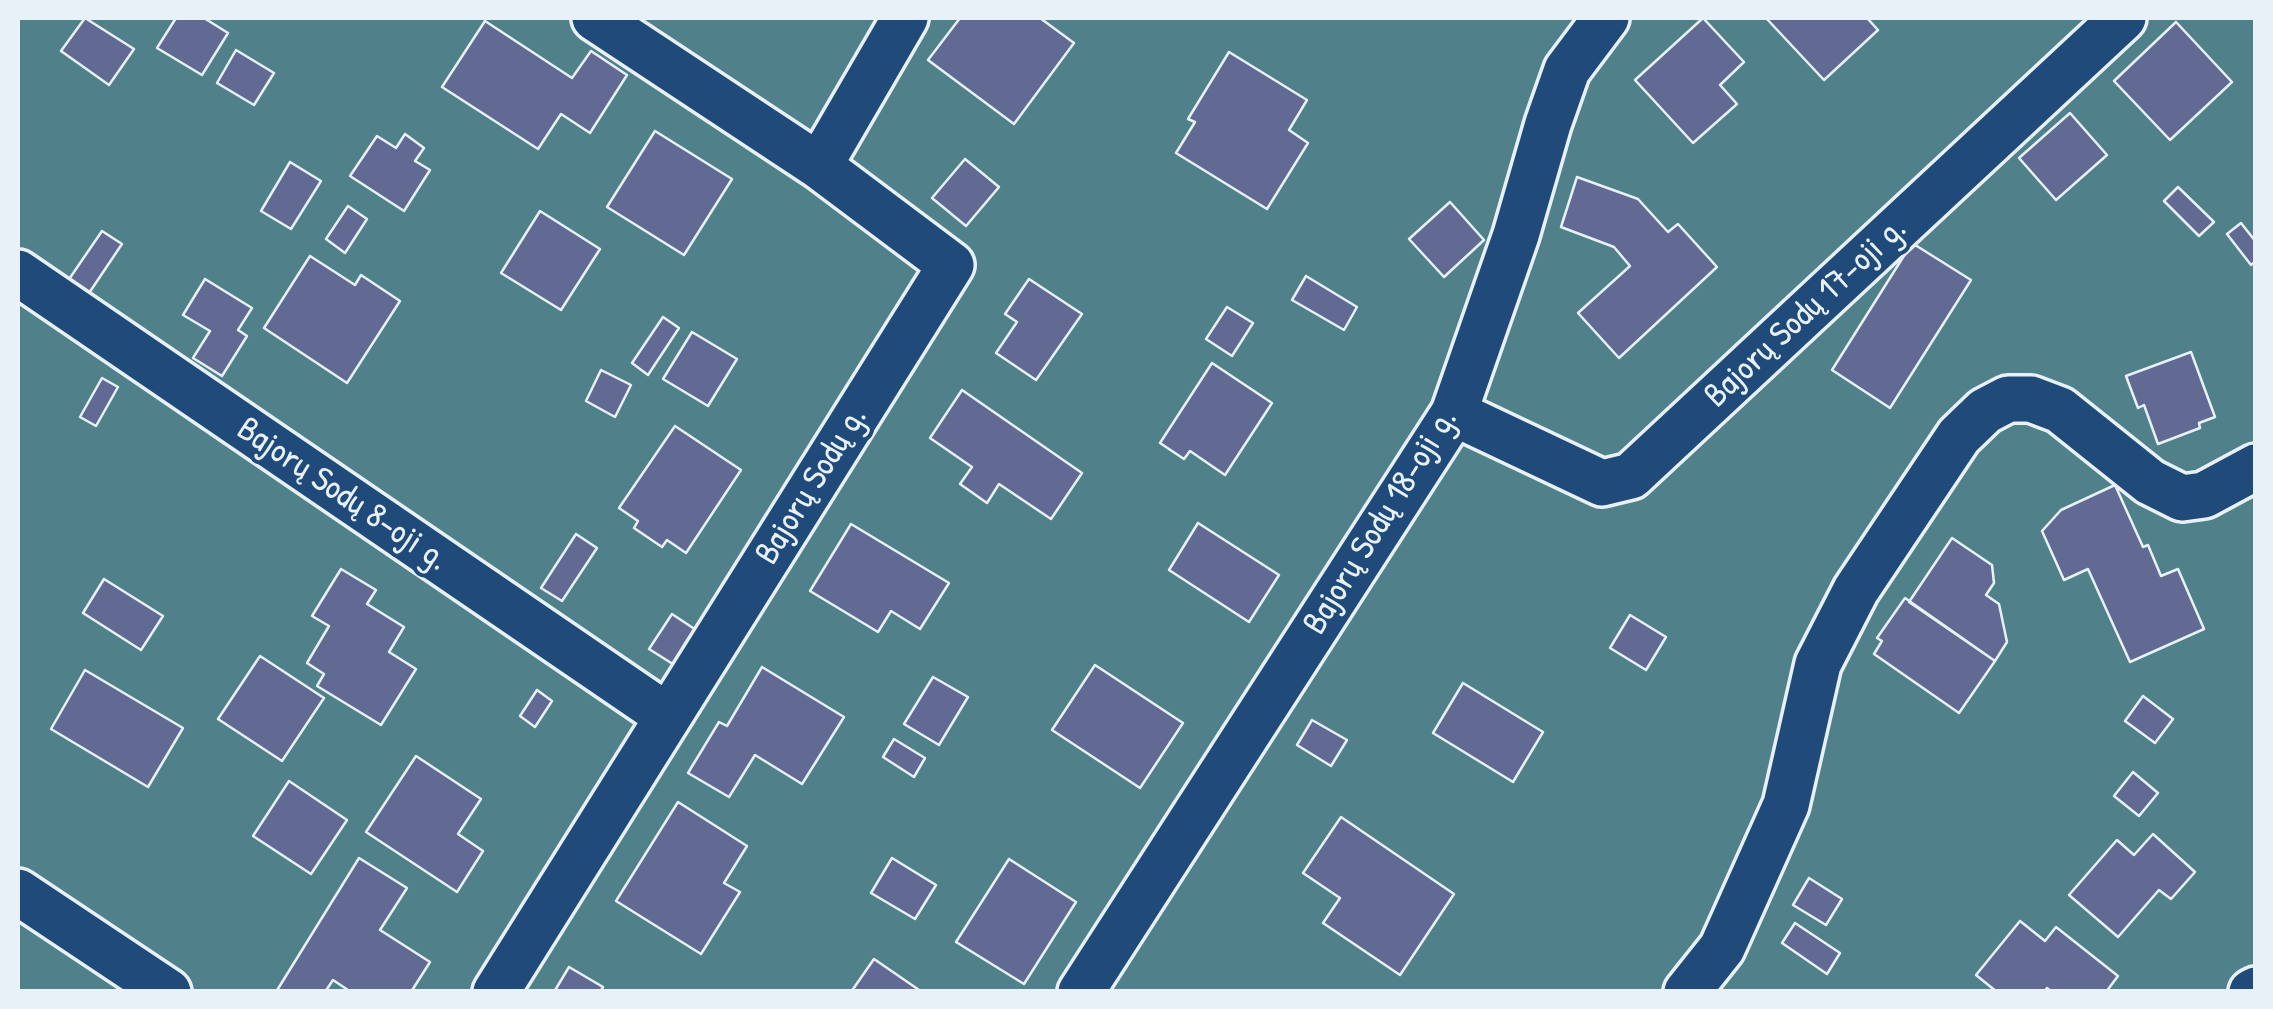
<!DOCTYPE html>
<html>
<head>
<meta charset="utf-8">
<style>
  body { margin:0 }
  #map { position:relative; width:2273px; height:1009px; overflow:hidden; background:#2c507f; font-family:"Patrick Hand",sans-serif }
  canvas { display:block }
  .frame { position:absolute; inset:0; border:20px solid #e8f1f8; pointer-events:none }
</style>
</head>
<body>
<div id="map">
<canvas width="2273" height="1009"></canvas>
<div class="frame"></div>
</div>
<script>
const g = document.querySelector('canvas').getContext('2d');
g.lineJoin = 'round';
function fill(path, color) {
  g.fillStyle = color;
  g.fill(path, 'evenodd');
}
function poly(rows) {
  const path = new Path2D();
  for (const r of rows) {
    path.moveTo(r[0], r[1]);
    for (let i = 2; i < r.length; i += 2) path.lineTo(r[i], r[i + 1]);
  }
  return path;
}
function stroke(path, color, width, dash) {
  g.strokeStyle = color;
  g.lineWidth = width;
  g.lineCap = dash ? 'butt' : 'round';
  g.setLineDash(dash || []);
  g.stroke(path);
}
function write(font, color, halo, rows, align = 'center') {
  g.font = font + ' "Patrick Hand",sans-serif';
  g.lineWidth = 8;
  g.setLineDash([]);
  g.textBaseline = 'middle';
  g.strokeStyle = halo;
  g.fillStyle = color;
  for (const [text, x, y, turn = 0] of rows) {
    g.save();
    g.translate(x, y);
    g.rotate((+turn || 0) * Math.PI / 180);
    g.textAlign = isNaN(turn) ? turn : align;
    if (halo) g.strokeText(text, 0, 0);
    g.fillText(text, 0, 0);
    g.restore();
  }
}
const green = poly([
  [18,18,2255,18,2255,991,18,991]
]);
const building = poly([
  [85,18,134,49,109,85,61,51,85,18],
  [176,18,204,18,228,33,202,75,157,48,176,18],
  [960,18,1040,18,1074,43,1014,124,928,60,960,18],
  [1703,18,1744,62,1720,85,1737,104,1693,143,1635,80,1703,18],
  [1766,18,1867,18,1878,30,1824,80,1766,18],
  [485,21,572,78,591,51,627,75,590,133,561,114,538,149,442,87,485,21],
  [2176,22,2232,82,2170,140,2114,81,2176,22],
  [236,50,274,73,254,105,217,83,236,50],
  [1229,52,1307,100,1289,130,1308,143,1267,209,1176,153,1195,122,1188,119,1229,52],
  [2070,113,2107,155,2056,200,2019,158,2070,113],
  [655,131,732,179,684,255,607,207,655,131],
  [405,134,424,148,415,161,430,170,404,211,350,176,377,136,396,148,405,134],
  [965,159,999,187,966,226,932,198,965,159],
  [290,162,321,181,291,229,261,211,290,162],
  [1577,177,1638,199,1668,232,1678,224,1717,267,1619,358,1578,313,1630,266,1614,247,1561,227,1577,177],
  [2178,187,2214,222,2199,236,2164,201,2178,187],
  [1450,202,1484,240,1444,277,1409,239,1450,202],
  [348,206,367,219,345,253,326,239,348,206],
  [540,211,600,249,561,310,501,273,540,211],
  [2241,223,2256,242,2256,261,2251,265,2227,234,2241,223],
  [102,231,122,244,83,302,63,288,102,231],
  [1912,243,1971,280,1890,408,1832,370,1912,243],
  [310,256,355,285,361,275,400,301,347,383,264,328,310,256],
  [1306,276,1357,307,1344,330,1292,300,1306,276],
  [205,279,252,308,238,330,247,336,222,376,193,358,210,331,183,315,205,279],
  [1029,279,1082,314,1036,380,996,353,1017,322,1005,314,1029,279],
  [1227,307,1253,323,1232,356,1206,339,1227,307],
  [663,317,679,328,648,375,632,363,663,317],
  [692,332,737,359,708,406,663,379,692,332],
  [2191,352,2215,417,2199,423,2200,428,2158,444,2144,405,2138,408,2126,376,2191,352],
  [1212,363,1272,403,1225,475,1190,451,1184,459,1160,443,1212,363],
  [601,370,631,385,615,417,586,401,601,370],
  [102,378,118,387,96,426,80,417,102,378],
  [962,390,1082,473,1051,519,999,484,987,503,960,484,972,467,930,438,962,390],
  [675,426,741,470,686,553,667,540,662,547,634,528,638,521,619,508,675,426],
  [2115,485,2143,547,2148,545,2161,576,2178,569,2204,629,2130,662,2088,569,2064,580,2042,531,2061,510,2115,485],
  [1198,523,1279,575,1249,622,1169,570,1198,523],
  [851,524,949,583,920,629,891,611,878,632,810,591,851,524],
  [576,534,597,548,562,601,541,588,576,534],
  [1952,538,1992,565,1994,583,1986,595,1999,604,2007,642,1995,661,1909,602,1952,538],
  [341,569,376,590,367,604,404,627,389,652,416,669,381,725,317,686,324,674,307,663,329,626,312,616,341,569],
  [104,579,163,616,141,650,83,613,104,579],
  [1905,598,1995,661,1959,713,1874,654,1882,641,1877,638,1905,598],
  [672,614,699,632,676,666,649,649,672,614],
  [1630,615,1666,637,1646,670,1610,648,1630,615],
  [260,656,324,698,282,761,218,719,260,656],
  [1095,665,1183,723,1140,788,1052,730,1095,665],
  [762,667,844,717,802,784,755,755,729,797,688,773,719,722,727,726,762,667],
  [85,670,183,728,148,787,51,729,85,670],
  [933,677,968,697,939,745,904,724,933,677],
  [1463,683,1543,732,1513,782,1433,733,1463,683],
  [537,690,552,701,535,727,520,716,537,690],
  [2143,696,2173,719,2155,743,2125,721,2143,696],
  [1312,720,1347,740,1331,766,1297,745,1312,720],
  [894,739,925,758,914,777,883,757,894,739],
  [416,756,481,799,458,834,483,851,457,892,366,832,416,756],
  [2133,772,2158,793,2139,816,2114,796,2133,772],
  [289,781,347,820,311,874,253,836,289,781],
  [678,802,747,846,724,883,740,892,701,954,616,901,678,802],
  [1341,817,1454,894,1400,975,1323,923,1340,898,1303,873,1341,817],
  [2153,834,2195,872,2171,899,2159,890,2118,937,2069,895,2117,840,2134,855,2153,834],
  [359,858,407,888,380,930,430,962,411,992,351,992,333,980,325,992,276,992,359,858],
  [892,858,936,885,915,919,871,893,892,858],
  [1009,859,1076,902,1024,984,956,942,1009,859],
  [1809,878,1842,899,1826,925,1793,905,1809,878],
  [2020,921,2045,941,2056,927,2118,976,2106,992,2052,992,2047,988,2044,992,1997,992,1976,975,2020,921],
  [1795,923,1840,953,1827,974,1782,943,1795,923],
  [874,959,922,992,851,992,874,959],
  [569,967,603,987,600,992,554,992,569,967]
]);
const street = poly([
  [595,18,819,166],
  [18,273,667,716],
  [1454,413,1602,483,1631,476,2123,18],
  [18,892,168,992],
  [496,992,951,265,819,166,905,18],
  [1081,992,1454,413,1516,235,1548,124,1567,70,1606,18],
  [1687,992,1722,948,1786,805,1818,664,1856,590,1959,436,1985,411,2008,399,2031,399,2060,410,2150,482,2182,498,2204,495,2256,467],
  [2252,992,2256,990]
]);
const streetNames = [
  ["Bajorų Sodų 17-oji g.",1806,313,-43],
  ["Bajorų Sodų g.",812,486,-58],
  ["Bajorų Sodų 8-oji g.",342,495,34],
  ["Bajorų Sodų 18-oji g.",1381,522,-58]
];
fill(green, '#50808a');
fill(building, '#606a92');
stroke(building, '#e8f1f8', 2.5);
stroke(street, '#e8f1f8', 52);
stroke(street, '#1f4a7a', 45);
write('35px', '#e8f1f8', '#1f4a7a', streetNames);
</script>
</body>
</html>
